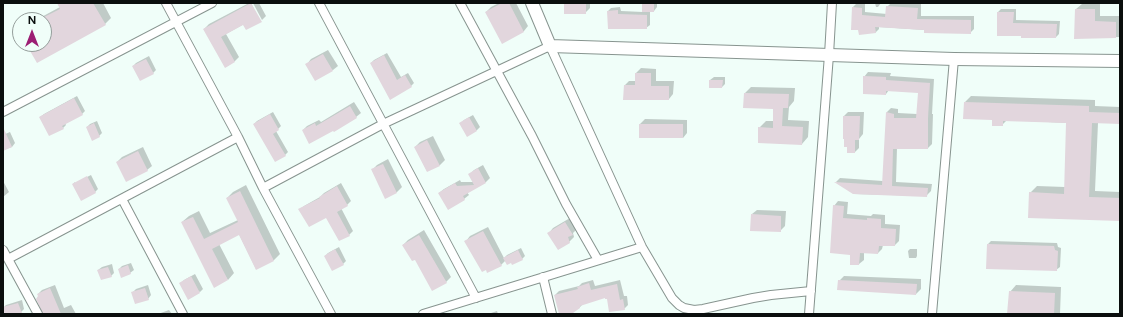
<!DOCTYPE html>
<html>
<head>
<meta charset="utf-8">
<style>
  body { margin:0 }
  #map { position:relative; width:1123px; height:317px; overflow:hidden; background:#f0fef9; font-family:Figtree,sans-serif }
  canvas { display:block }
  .frame { position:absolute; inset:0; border:4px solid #0a0e0d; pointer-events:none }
  .north { position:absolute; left:12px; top:12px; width:40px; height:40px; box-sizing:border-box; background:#f0fef9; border:1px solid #949e9b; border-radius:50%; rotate:0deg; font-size:11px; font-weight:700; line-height:16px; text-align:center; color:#0a0e0d }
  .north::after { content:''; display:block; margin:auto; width:14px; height:18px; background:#9c1e74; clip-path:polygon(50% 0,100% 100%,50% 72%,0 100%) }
</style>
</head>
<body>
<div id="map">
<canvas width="1123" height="317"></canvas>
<div class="frame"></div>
<div class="north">N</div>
</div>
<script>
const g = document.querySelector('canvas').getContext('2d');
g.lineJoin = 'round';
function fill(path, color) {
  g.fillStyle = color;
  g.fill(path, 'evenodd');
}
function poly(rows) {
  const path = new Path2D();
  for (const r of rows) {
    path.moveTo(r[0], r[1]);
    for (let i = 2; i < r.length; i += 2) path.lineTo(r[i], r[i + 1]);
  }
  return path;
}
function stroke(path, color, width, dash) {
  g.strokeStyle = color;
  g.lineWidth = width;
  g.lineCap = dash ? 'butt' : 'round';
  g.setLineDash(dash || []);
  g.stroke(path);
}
const shadow = poly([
  [58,3,103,3,111,18,105,24,37,61,27,44,44,44,44,20,36,20,60,7],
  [249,3,251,3,260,21,261,21,246,29,244,24,226,34,239,57,235,61,226,67,204,29,209,24],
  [253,3,259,3,266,16,262,20],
  [499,3,516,3,528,26,524,31,502,42,486,12,491,7],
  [565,3,590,3,590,8,585,13],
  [643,3,657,3,657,7,654,11,650,11,650,25,646,28,608,11,611,8,620,7,621,11,643,12],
  [857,3,865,4,865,12,887,14,887,7,891,3,895,3,921,4,921,16,974,16,974,29,970,33,879,27,879,29,875,33,853,7],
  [875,3,881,3,878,7,876,7],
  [1082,4,1100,4,1100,16,1120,16,1120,37,1075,38,1076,9],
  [1001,9,1016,9,1016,20,1060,21,1059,34,1056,37,1022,35,998,12],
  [328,50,338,66,333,70,307,64,311,59],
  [387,53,401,77,408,73,414,83,411,86,390,98,371,63,374,60],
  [149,56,156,70,153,73,133,66,136,63],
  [641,68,656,69,656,81,674,81,673,94,669,99,624,86,629,81,636,81,636,73],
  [868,72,891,73,890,76,934,79,932,114,933,114,932,144,928,148,897,148,896,182,932,184,931,191,926,196,854,194,836,182,840,178,883,181,887,112,891,108,898,109,898,113,917,114,919,92,889,90,886,94,864,77],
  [714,77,725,77,725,84,722,87,710,80],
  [751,87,795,88,794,101,789,107,788,120,809,121,808,137,802,144,759,128,766,121,774,121,774,108,745,93],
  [77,96,85,111,82,114,65,123,66,125,63,128,40,117,44,114],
  [971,96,1095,100,1095,106,1120,107,1120,123,1098,123,1095,191,1120,192,1120,220,1030,193,1037,186,1065,187,1067,123,1007,120,1002,125,965,102],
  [354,102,361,113,356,117,334,131,333,130,303,130,307,126,319,120,321,122],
  [273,112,281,126,276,131,288,152,285,155,254,124,257,121],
  [848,112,864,112,863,134,859,139,859,148,855,152,844,116],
  [473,115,480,127,477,130,468,135,461,123,464,120],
  [645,119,687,120,687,133,683,138,640,124],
  [97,121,102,133,99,136,87,127,90,124],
  [10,132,15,143,12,147,3,150,3,135],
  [433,136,445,160,440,165,427,171,415,147,420,142],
  [143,147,152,166,147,170,117,162,122,157],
  [388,159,402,187,397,192,386,198,372,170,377,165],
  [483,165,490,178,486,182,467,192,469,195,464,199,439,193,444,189,460,180,461,182,474,182,470,174,474,170],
  [91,175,98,189,95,192,73,184,75,182,75,183],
  [3,181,9,192,3,197],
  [341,183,351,201,347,205,341,208,353,231,349,235,327,217,300,209,304,206,320,197,324,193],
  [246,185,280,254,274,260,256,269,239,234,219,244,234,273,228,280,182,222,189,216,199,211,210,233,238,220,227,198,233,192],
  [838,201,848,202,847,214,871,216,873,214,885,215,885,224,900,225,899,241,895,245,883,245,882,249,878,253,864,252,864,260,859,264,851,254,834,206],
  [757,210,786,211,785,226,780,231,752,214],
  [570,218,577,229,573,233,574,237,569,242,549,233,553,228],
  [488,227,504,258,507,255,521,248,525,256,522,259,505,261,501,265,466,241,470,236],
  [424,230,451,277,446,282,415,258,403,245,408,240],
  [991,241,1057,243,1058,247,1061,248,1060,267,1056,270,988,244],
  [339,247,346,261,343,264,325,256,328,253],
  [910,249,917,249,917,256,916,258,909,258,908,251],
  [131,263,134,270,130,273,119,269,122,266],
  [112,264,114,273,111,276,98,270,102,267],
  [195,274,203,289,200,292,181,283,184,280],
  [844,276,921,279,921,289,916,294,839,281],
  [593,280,595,286,620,280,624,296,627,296,628,305,624,309,608,298,605,297,583,304,580,307,564,314,560,314,555,295,559,291,579,286,582,283],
  [55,285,64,308,71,305,76,314,55,314,39,297,38,294,42,290],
  [148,285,151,295,148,299,132,293,136,289],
  [1016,285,1061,287,1060,314,1008,314,1010,292],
  [22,300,24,309,21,312,14,314,5,314,3,308,6,305],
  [169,310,172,314,158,314],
  [497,311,498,314,488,314]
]);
const building = poly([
  [57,3,93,3,106,25,37,63,26,44,44,44,44,17,60,9],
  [251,3,262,22,246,30,243,25,221,37,235,62,225,68,203,29],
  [502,3,509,3,524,32,502,44,485,12],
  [564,3,586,3,586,14,564,14],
  [642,3,654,3,654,12,642,12],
  [886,6,918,8,917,19,971,20,971,34,924,33,924,30,875,27,876,33,859,35,858,30,851,30,852,7,862,8,862,15,885,17],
  [1075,9,1095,9,1095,21,1116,22,1116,38,1074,39],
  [618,10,618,14,647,15,647,29,608,29,607,11],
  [997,12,1014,12,1013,23,1057,24,1056,38,1021,38,1021,36,997,36],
  [323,54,333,71,315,81,305,64],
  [384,55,397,80,405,75,412,87,390,100,370,63],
  [146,59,154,74,140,81,132,66],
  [635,73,651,73,651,86,669,86,669,100,623,100,624,85,635,85],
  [863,76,886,77,886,80,930,83,928,118,928,149,893,149,892,186,928,188,927,197,853,194,834,182,882,185,886,112,894,114,894,118,916,118,918,93,886,91,886,95,863,94],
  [709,80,723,80,722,88,709,88],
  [744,93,789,94,788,108,783,108,782,126,803,127,802,145,758,143,758,127,773,128,773,109,743,108],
  [74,98,83,115,62,126,64,129,49,136,39,117],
  [964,102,1089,106,1089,112,1120,113,1120,124,1092,123,1089,197,1120,198,1120,221,1028,218,1029,192,1064,194,1066,123,1003,121,1003,126,992,126,992,120,963,119],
  [350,106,357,118,334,132,333,131,309,144,302,130,315,123,316,126],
  [270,114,279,130,273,134,286,156,275,162,253,124],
  [843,116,860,116,859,140,855,140,855,153,847,153,847,147,844,147,844,139,843,139],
  [469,117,477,131,467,137,459,123],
  [94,123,100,137,92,141,86,127],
  [639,124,683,124,683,138,639,138],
  [3,127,12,147,3,151],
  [427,140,440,166,427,172,414,147],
  [138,151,148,171,126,182,116,162],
  [383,164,397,193,385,199,371,169],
  [478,168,486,183,463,196,465,200,448,210,438,193,455,183,457,186,474,185,468,174],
  [87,176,96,193,81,201,72,184],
  [337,186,348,206,337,212,350,236,339,241,326,218,309,227,298,209,320,198,319,197],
  [240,191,274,261,256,270,239,235,212,249,228,280,214,288,181,222,193,217,204,239,238,222,226,198],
  [833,205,844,206,843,218,867,220,867,218,881,219,881,228,896,229,895,246,879,246,878,254,860,253,859,265,850,265,850,255,830,253],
  [751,214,781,216,781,232,750,231],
  [565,222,573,235,568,237,570,243,558,250,547,233],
  [483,231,502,266,487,273,486,270,482,272,464,241],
  [419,235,447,283,432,291,415,260,412,261,402,245],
  [987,244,1054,246,1055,250,1058,251,1057,271,986,269],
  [335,249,344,265,332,271,324,256],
  [518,250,523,260,512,265,511,263,507,265,503,258],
  [128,265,131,274,121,278,118,269],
  [108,267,112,277,101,280,97,270],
  [191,276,200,293,188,300,179,283],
  [838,280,917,284,916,295,837,290],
  [589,283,591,290,617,284,620,300,623,299,625,310,609,312,607,299,605,299,605,298,580,306,580,308,573,313,568,314,559,314,554,295,578,289,577,287],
  [50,288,61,314,43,314,36,299,38,296,37,294],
  [145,288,149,300,135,304,131,292],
  [1009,291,1055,293,1054,314,1007,314],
  [18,303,22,313,17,314,3,314,3,307]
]);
const street = poly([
  [166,3,238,137,263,188,331,314],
  [319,3,476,298],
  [460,3,532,136,566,204,598,260],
  [3,112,212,3],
  [263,188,383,124,550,46,642,247,672,298,679,305,684,308,694,310,703,309,753,298,771,295,811,291],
  [122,199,183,314],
  [3,250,38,314],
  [8,259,238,137],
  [543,277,552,314],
  [423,314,642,247],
  [809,314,829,55,832,3],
  [932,314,954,59]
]);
const secondary = poly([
  [532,3,550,46,954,59,1120,61]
]);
fill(shadow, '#0003');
fill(building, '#e2d6dd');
stroke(street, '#87948f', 10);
stroke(secondary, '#87948f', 14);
stroke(street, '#fff', 8);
stroke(secondary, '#fff', 12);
</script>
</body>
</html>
